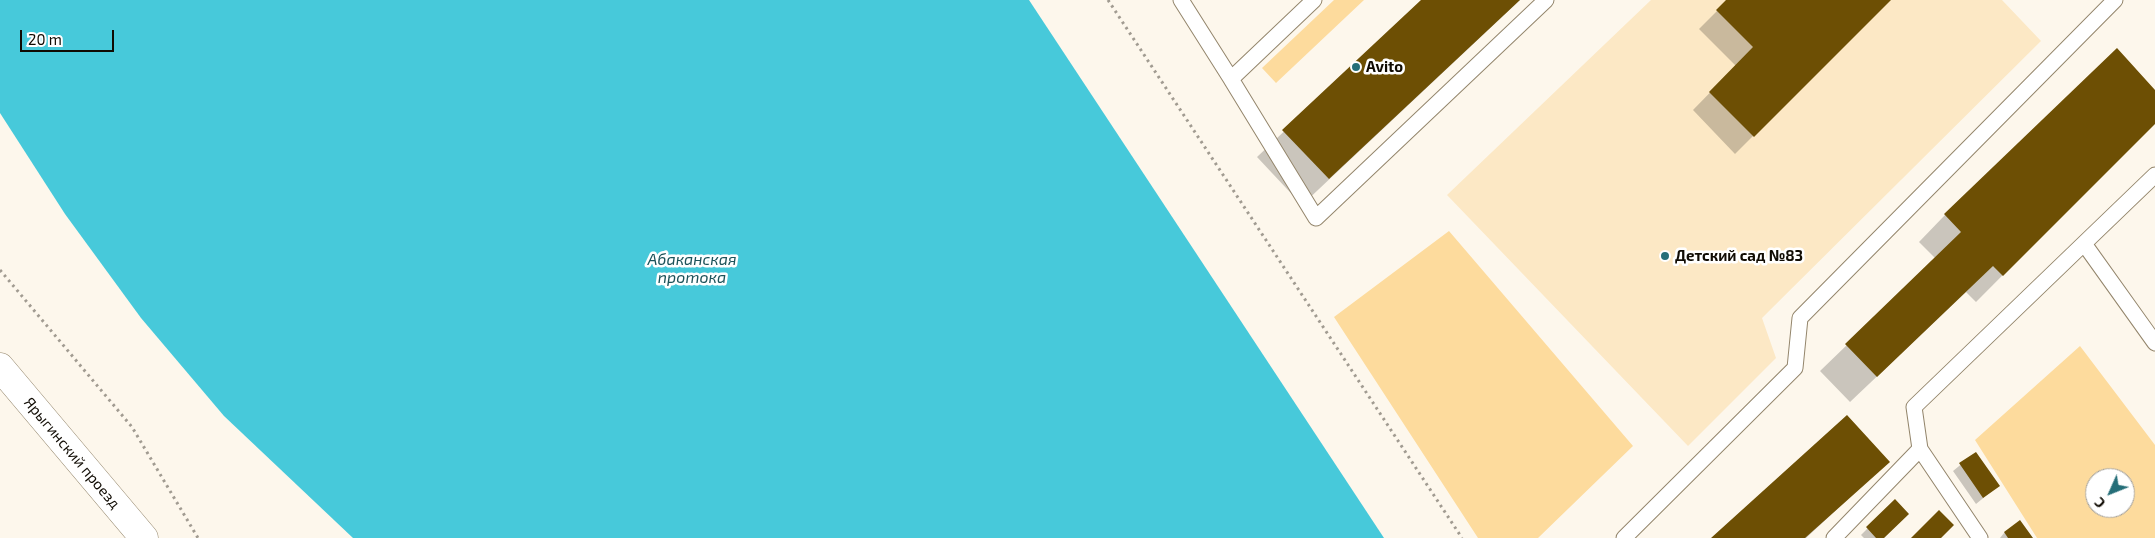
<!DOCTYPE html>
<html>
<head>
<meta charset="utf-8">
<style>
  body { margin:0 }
  #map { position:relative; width:2155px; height:538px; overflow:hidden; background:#fdf7ec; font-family:"Exo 2",sans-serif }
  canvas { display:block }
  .north { position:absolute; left:2085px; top:468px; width:50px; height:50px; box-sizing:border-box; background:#fff; border:1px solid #9f9d9a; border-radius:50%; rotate:226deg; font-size:14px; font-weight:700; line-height:20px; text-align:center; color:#100b03 }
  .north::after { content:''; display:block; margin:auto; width:18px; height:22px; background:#256e78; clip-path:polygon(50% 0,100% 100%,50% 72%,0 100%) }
  .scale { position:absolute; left:20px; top:30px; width:94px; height:22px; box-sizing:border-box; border:2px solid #100b03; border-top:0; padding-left:6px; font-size:15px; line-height:18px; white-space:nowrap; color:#100b03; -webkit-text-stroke:4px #fff; paint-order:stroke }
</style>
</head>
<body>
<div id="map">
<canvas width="2155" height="538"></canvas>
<div class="north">С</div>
<div class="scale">20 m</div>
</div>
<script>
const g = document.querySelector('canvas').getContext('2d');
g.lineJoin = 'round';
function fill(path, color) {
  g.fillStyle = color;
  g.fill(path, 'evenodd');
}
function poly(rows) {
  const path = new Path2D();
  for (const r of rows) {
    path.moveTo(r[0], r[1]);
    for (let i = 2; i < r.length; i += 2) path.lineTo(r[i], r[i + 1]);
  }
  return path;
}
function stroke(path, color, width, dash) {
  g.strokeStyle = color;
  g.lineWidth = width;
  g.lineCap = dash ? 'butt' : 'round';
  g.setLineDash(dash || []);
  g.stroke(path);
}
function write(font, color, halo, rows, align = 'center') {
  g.font = font + ' "Exo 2",sans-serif';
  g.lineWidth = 5;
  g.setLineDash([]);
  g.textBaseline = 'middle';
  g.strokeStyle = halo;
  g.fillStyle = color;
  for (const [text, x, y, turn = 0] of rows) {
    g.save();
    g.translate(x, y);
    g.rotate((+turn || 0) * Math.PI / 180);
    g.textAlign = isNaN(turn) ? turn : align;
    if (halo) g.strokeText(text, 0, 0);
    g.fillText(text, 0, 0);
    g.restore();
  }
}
const built = poly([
  [1651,0,2002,0,2041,41,1762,318,1776,358,1688,446,1447,195]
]);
const green = poly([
  [1334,0,1364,0,1276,83,1262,68],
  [1449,231,1633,446,1538,538,1478,538,1334,317],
  [2080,346,2155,445,2155,538,2037,538,1975,440],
  [2095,478,2125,478,2125,508,2095,508]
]);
const water = poly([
  [0,0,1029,0,1384,538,353,538,224,416,141,318,65,214,0,113]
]);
const shadow = poly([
  [1423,0,1520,0,1302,205,1257,157],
  [1728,0,1889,0,1735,154,1693,110,1736,66,1699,29],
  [2155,92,2155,122,1976,302,1966,292,1850,402,1820,371,1936,259,1919,242,1945,215],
  [1975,453,1998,486,1976,504,1953,471],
  [1888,462,1806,538,1713,538],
  [1895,501,1883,538,1864,538,1861,535],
  [2020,522,2031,538,2000,538,2004,533]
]);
const building = poly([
  [1421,0,1520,0,1329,179,1282,130],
  [1726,0,1891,0,1754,137,1709,92,1753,47,1716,10],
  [2117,48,2155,90,2155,124,2003,276,1993,266,1877,377,1845,344,1961,232,1944,214],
  [1847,415,1890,462,1805,538,1711,538],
  [1976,452,2000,486,1983,498,1959,463],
  [1895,499,1909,514,1884,538,1876,538,1866,527],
  [1939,510,1954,525,1941,538,1911,538],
  [2020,520,2033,538,2008,538,2004,532]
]);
const path = poly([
  [1108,0,1462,538],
  [0,270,132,427,198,538]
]);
const service = poly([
  [1181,0,1231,79],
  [1314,0,1231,79,1316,218,1546,0],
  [2085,245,2155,343],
  [1624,538,1795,368,1800,318,2115,0],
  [1834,538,1920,449],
  [1980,538,1920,449,1914,407,2155,175]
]);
const secondary = poly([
  [0,367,144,538]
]);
const markers = [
  [1356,67,5,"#256e78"],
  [1665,256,5,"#256e78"]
];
const poiNames = [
  ["Avito",1366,67],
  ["Детский сад №83",1675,256]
];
const streetNames = [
  ["Ярыгинский проезд",72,453,50]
];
const waterNames = [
  ["Абаканская",692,260],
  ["протока",692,278]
];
fill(built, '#fce8c5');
fill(green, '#fddb9d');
fill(water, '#47c9da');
fill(shadow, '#0003');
fill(building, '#6d4f04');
stroke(service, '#93856b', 17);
stroke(secondary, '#93856b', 29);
stroke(path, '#a19b91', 3, [2.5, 4]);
stroke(service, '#fff', 15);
stroke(secondary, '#fff', 28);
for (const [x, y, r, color] of markers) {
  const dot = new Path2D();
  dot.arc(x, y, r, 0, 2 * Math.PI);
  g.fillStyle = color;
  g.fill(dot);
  stroke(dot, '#fff', 2);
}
write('bold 15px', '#100b03', '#fff', poiNames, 'left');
write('15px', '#100b03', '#fff', streetNames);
write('italic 16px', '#1d535a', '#fff', waterNames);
</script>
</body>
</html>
